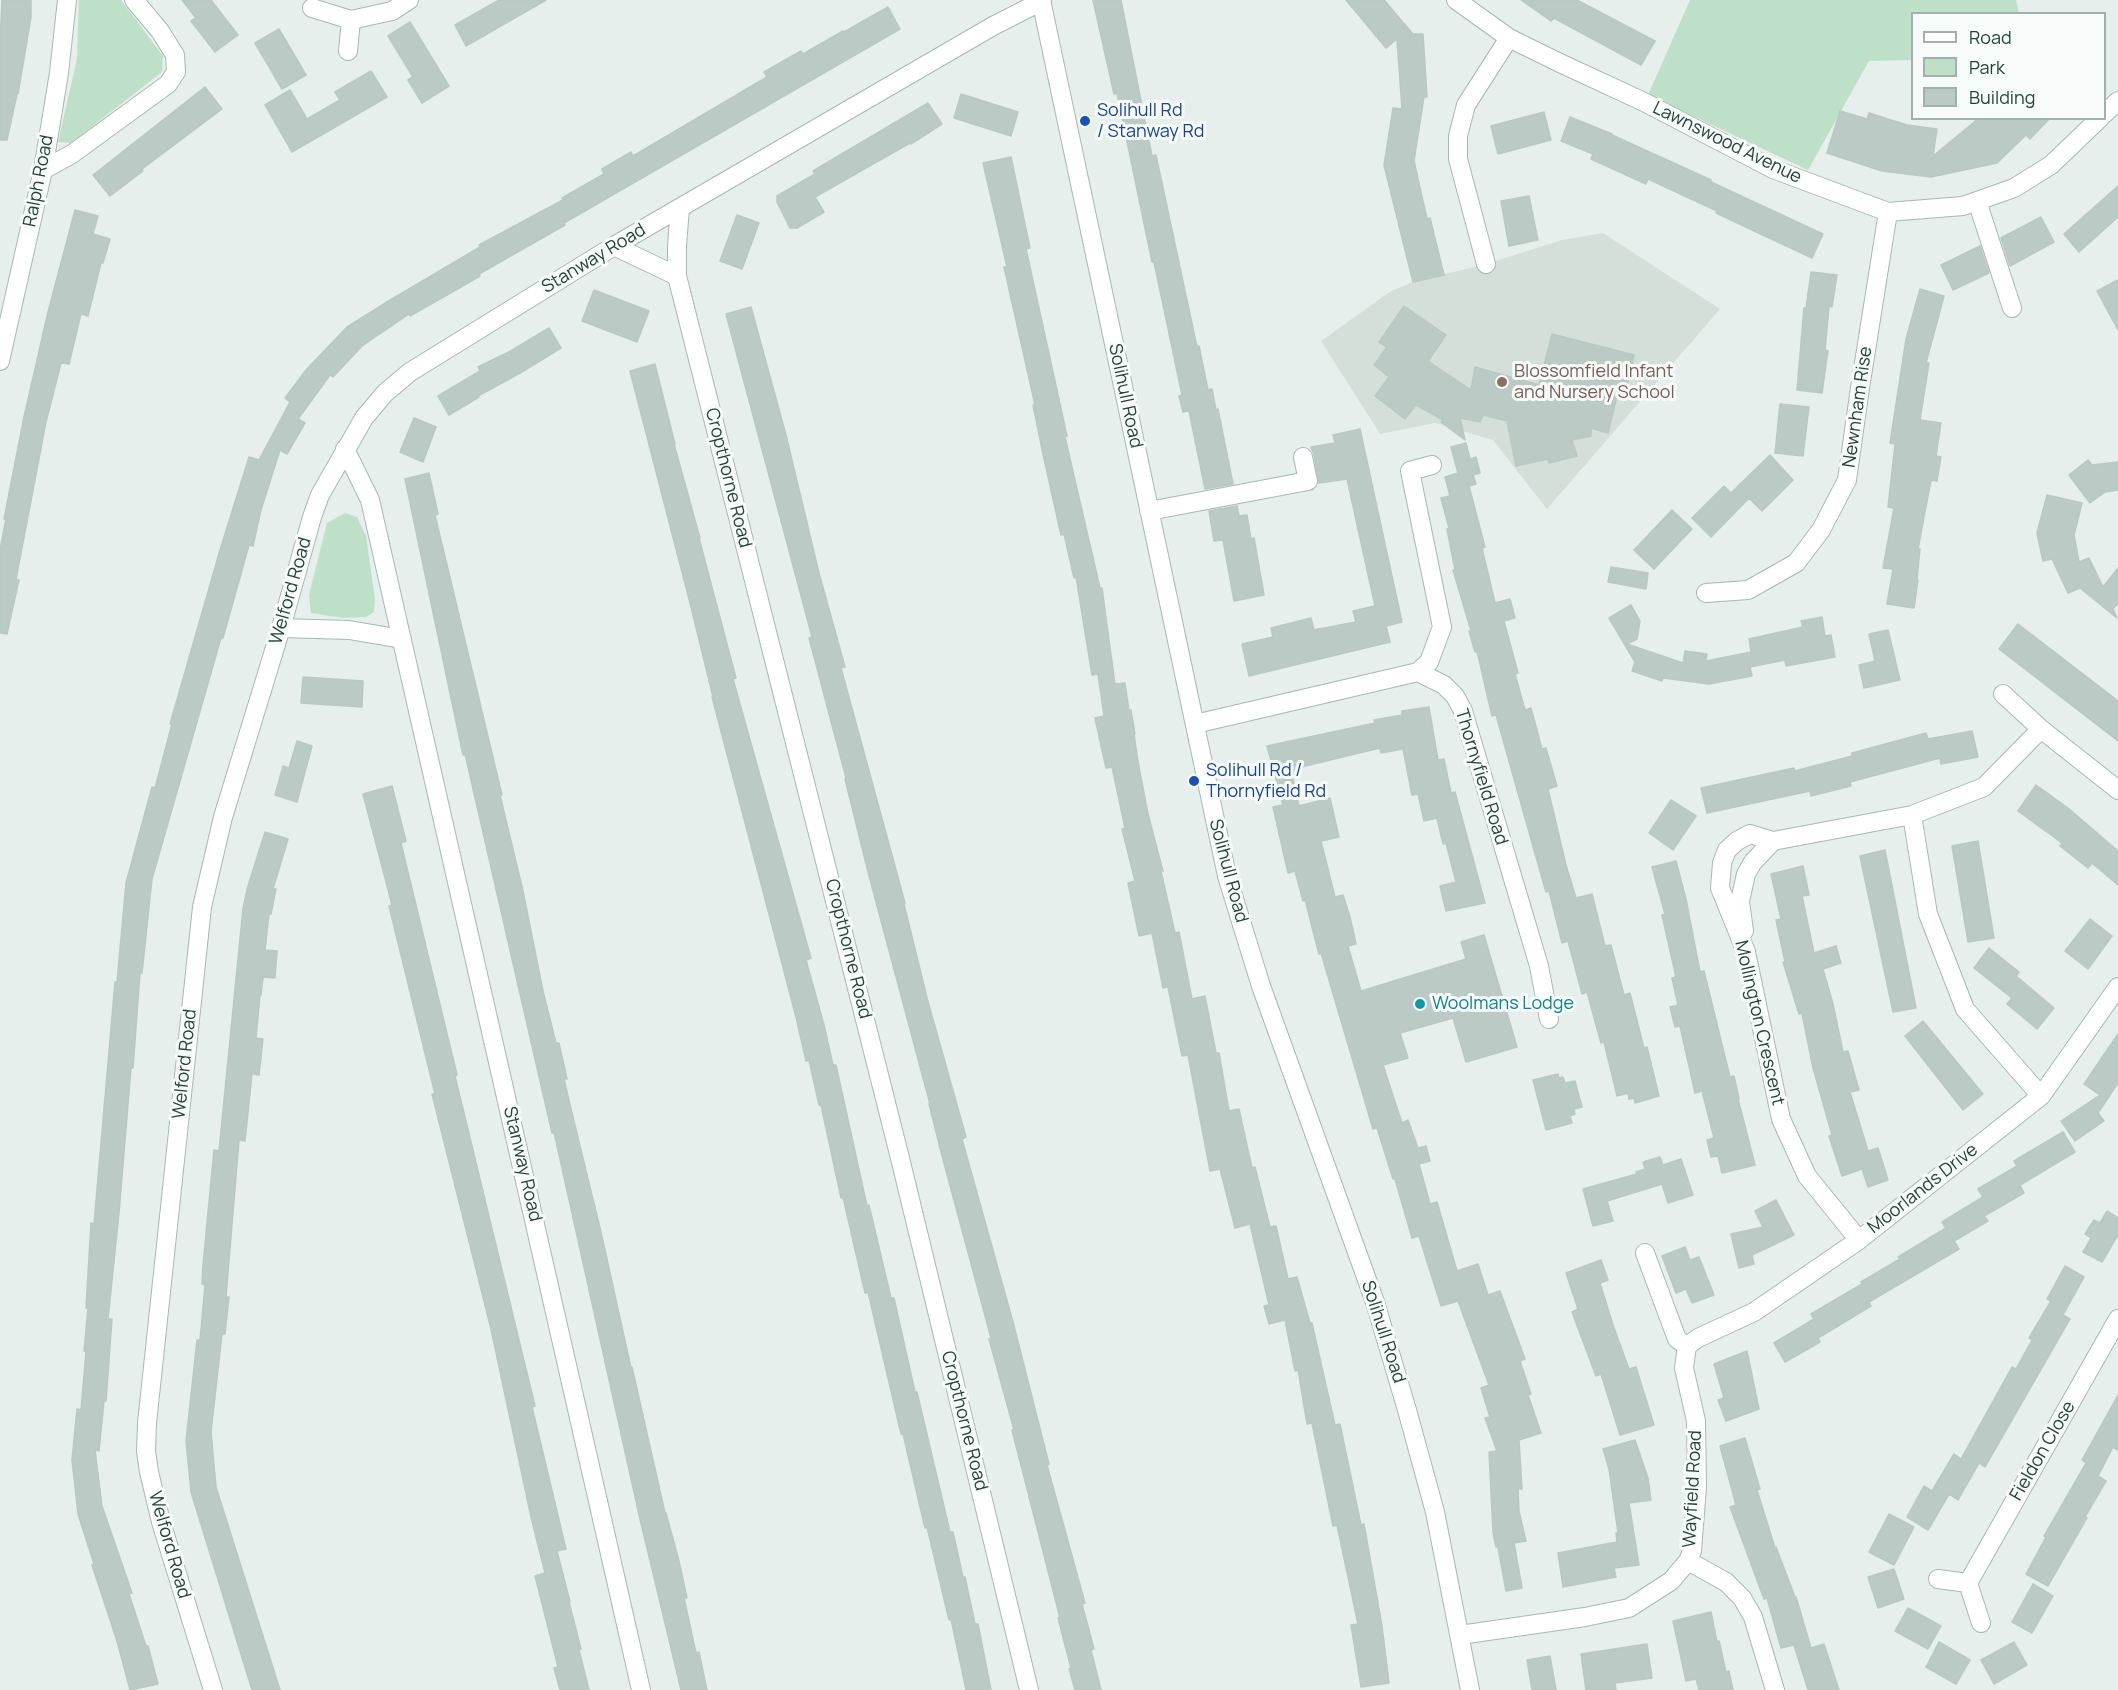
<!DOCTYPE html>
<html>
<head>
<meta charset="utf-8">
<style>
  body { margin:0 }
  #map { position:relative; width:2118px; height:1690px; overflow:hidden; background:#e6efeb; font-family:Manrope,sans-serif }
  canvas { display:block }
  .legend { position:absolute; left:1911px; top:12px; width:195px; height:108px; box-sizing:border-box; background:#f7fbf9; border:2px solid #a3b1ad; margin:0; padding:8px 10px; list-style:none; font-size:18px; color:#24423a }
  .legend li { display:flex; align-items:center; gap:12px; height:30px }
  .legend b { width:30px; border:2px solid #a3b1ad }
</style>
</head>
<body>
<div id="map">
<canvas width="2118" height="1690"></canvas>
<ul class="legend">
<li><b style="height:8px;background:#fff"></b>Road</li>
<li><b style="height:16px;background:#bfe0c8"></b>Park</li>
<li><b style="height:16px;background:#bbcac4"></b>Building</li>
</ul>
</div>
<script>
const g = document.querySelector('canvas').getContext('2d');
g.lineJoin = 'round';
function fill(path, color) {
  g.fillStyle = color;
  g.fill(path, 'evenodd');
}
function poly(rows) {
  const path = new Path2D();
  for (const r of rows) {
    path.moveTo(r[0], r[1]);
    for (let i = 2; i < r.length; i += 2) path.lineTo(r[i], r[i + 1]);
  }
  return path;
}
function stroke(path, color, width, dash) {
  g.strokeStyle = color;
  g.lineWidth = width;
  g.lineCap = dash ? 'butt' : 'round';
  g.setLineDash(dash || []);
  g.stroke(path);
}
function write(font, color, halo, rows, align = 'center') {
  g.font = font + ' Manrope,sans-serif';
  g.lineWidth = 6;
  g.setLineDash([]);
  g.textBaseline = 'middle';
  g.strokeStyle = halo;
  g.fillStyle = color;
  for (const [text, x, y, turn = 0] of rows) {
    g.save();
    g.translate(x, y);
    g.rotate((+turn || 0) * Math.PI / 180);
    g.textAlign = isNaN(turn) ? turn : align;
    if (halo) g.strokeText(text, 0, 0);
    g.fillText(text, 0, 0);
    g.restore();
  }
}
const built = poly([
  [1603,233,1720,309,1547,509,1493,440,1435,423,1380,434,1321,341,1391,291,1413,282,1486,264,1562,240]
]);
const green = poly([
  [79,0,121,0,163,56,162,72,71,143,58,142,77,59],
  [1690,0,2016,0,2019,13,1912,14,1912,60,1869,61,1808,170,1648,95],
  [345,513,357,517,366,536,375,599,374,612,366,617,343,618,311,613,309,595,327,523]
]);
const building = poly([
  [2,0,31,0,31,17,18,94,17,94,7,140,0,140,0,43,2,0],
  [182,0,211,0,238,35,215,52,191,21,196,18,182,0],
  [499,0,546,0,466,46,455,25,499,0],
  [1093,0,1121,0,1152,156,1156,155,1197,347,1199,346,1208,390,1212,389,1216,410,1218,409,1233,484,1205,489,1189,411,1183,412,1179,396,1182,395,1154,262,1152,262,1117,93,1114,94,1093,0],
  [1346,0,1384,0,1413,34,1423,34,1427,97,1424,97,1414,161,1427,219,1430,218,1444,275,1413,282,1384,165,1393,108,1402,109,1397,39,1386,48,1346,0],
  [1521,0,1577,0,1655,41,1641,65,1554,18,1551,21,1521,0],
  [888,7,900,29,564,223,565,225,479,274,480,276,440,299,410,316,409,314,362,346,333,377,330,375,298,419,305,423,287,454,280,450,261,510,253,546,249,545,223,638,221,638,152,879,142,973,140,973,133,1068,131,1068,119,1213,108,1319,112,1319,106,1401,104,1401,99,1451,95,1450,102,1506,132,1593,129,1594,146,1646,148,1646,158,1684,130,1690,117,1641,92,1565,94,1564,78,1514,72,1460,77,1409,81,1410,86,1351,84,1351,88,1308,86,1308,91,1223,94,1224,115,982,117,982,126,883,152,787,155,788,172,724,170,724,220,550,249,457,259,460,290,402,285,398,306,370,347,327,387,302,480,247,479,245,563,200,562,198,604,174,602,169,631,152,633,156,767,77,764,72,801,51,803,54,843,31,844,32,888,7],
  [410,22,449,86,422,103,408,80,413,77,388,36,410,22],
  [279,29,306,75,282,89,255,43,279,29],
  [371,71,387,97,292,152,265,105,290,90,307,119,340,100,335,92,371,71],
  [205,87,222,109,142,169,143,171,110,196,93,175,205,87],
  [961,94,1018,112,1011,136,954,118,961,94],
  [928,103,942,124,911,144,910,143,815,197,824,212,797,228,790,228,777,202,777,196,815,174,813,171,928,103],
  [1840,111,1867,119,1869,113,1907,125,1937,129,1933,156,1979,118,2050,118,2030,139,2026,135,1997,163,1931,177,1882,171,1827,153,1840,111],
  [1544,112,1551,140,1498,154,1491,126,1544,112],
  [1570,117,1612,134,1612,135,1711,180,1711,182,1823,234,1812,258,1716,213,1717,211,1648,179,1646,184,1591,159,1593,154,1561,141,1570,117],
  [1011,157,1030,248,1026,249,1067,436,1065,437,1100,588,1102,588,1115,684,1125,683,1129,711,1131,710,1135,734,1134,734,1138,762,1148,814,1163,871,1161,871,1175,933,1179,932,1192,999,1205,996,1216,1053,1219,1053,1229,1111,1239,1109,1252,1168,1255,1167,1270,1227,1276,1226,1288,1279,1297,1277,1310,1323,1312,1323,1335,1425,1340,1424,1361,1525,1364,1524,1382,1626,1389,1683,1361,1687,1351,1625,1358,1624,1337,1525,1333,1526,1312,1423,1307,1424,1298,1370,1295,1371,1285,1320,1269,1324,1264,1306,1269,1305,1250,1224,1235,1228,1220,1169,1210,1171,1188,1055,1182,1056,1168,987,1163,988,1152,933,1139,936,1128,883,1135,881,1122,829,1125,828,1112,767,1106,768,1095,718,1104,716,1098,674,1092,675,1076,577,1074,578,1064,534,1061,535,1043,454,1033,405,1035,405,1004,267,1007,267,983,163,1011,157],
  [2118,186,2118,217,2079,252,2064,234,2118,186],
  [1529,196,1538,240,1509,246,1501,201,1529,196],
  [75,210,98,216,93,234,110,239,103,263,101,263,88,316,81,314,69,364,61,363,46,422,16,579,19,580,7,634,0,633,0,550,6,519,4,519,24,417,48,312,75,210],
  [737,215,759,223,742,269,720,261,737,215],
  [2041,217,2054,242,2010,266,2001,238,2041,217],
  [1980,246,1989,273,1953,290,1941,265,1980,246],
  [1811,272,1837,275,1832,307,1829,306,1825,350,1828,351,1822,393,1797,390,1804,308,1806,308,1811,272],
  [2118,280,2118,330,2097,291,2118,280],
  [1920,289,1944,296,1926,363,1929,363,1920,420,1941,423,1936,456,1941,457,1937,481,1931,480,1918,549,1920,549,1917,579,1918,580,1914,608,1887,604,1893,569,1883,568,1894,508,1888,507,1895,444,1890,443,1906,339,1920,289],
  [594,290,649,311,637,342,582,321,594,290],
  [1404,306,1446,335,1428,361,1471,390,1475,367,1539,385,1552,334,1634,355,1626,389,1619,388,1608,433,1591,428,1591,436,1572,440,1577,456,1549,463,1548,459,1516,466,1507,421,1483,415,1480,422,1460,418,1465,440,1441,422,1443,420,1416,405,1405,419,1375,396,1389,377,1374,365,1387,347,1379,342,1404,306],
  [751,307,786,435,819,573,845,667,841,668,905,903,904,904,927,998,966,1137,962,1139,1013,1322,1049,1464,1047,1465,1085,1603,1082,1604,1094,1649,1091,1650,1101,1690,1075,1690,1069,1669,1071,1668,1058,1618,1060,1618,1012,1430,1014,1430,989,1339,991,1338,941,1152,929,1104,930,1104,868,872,845,779,846,778,809,638,812,637,726,314,751,307],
  [549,328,561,348,520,373,478,396,479,397,449,415,438,396,480,371,478,367,509,352,549,328],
  [655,364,675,444,674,444,700,538,699,538,736,678,733,679,811,958,806,960,824,1025,833,1065,836,1065,867,1206,869,1205,891,1298,894,1298,915,1392,917,1392,950,1532,953,1532,963,1577,965,1577,975,1624,978,1624,991,1690,966,1690,951,1619,949,1620,927,1527,925,1528,903,1434,901,1434,868,1292,865,1293,843,1197,841,1198,821,1105,819,1105,809,1060,806,1061,796,1017,712,697,713,697,690,603,630,371,655,364],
  [1780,404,1809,407,1803,456,1775,453,1780,404],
  [414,418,436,427,423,462,400,452,414,418],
  [1360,429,1402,622,1386,626,1390,642,1249,676,1242,644,1273,637,1271,628,1311,618,1314,630,1356,622,1353,611,1375,606,1347,479,1319,483,1314,455,1311,447,1335,443,1333,435,1360,429],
  [1466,443,1470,459,1476,457,1480,473,1473,475,1476,484,1469,486,1485,547,1482,548,1495,603,1510,599,1515,618,1504,621,1518,673,1515,674,1525,710,1531,708,1542,749,1546,748,1557,786,1548,789,1566,865,1576,898,1592,894,1605,946,1611,945,1624,995,1630,993,1644,1048,1647,1047,1659,1096,1635,1103,1634,1098,1629,1099,1628,1093,1617,1096,1604,1042,1601,1043,1587,992,1582,994,1568,941,1562,943,1549,891,1546,892,1536,857,1496,715,1492,716,1477,651,1475,652,1469,631,1471,631,1453,570,1455,570,1447,529,1449,528,1441,498,1450,496,1445,477,1458,473,1451,447,1466,443],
  [1770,455,1793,480,1762,511,1749,498,1711,537,1692,518,1724,486,1731,493,1770,455],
  [2088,460,2092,465,2118,462,2118,490,2105,492,2090,503,2069,475,2088,460],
  [429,473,438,514,435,515,502,795,500,795,523,891,543,991,556,1043,559,1043,567,1079,564,1079,578,1138,601,1232,631,1368,632,1367,665,1513,666,1513,679,1561,687,1598,684,1598,696,1653,699,1652,707,1690,681,1690,640,1519,554,1132,552,1133,465,754,463,755,405,479,429,473],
  [2047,495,2082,503,2074,535,2079,562,2089,558,2103,587,2118,568,2118,603,2113,609,2117,618,2080,588,2068,593,2052,559,2043,561,2037,533,2047,495],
  [1237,506,1239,516,1247,515,1251,539,1254,538,1264,595,1234,601,1223,540,1214,541,1209,511,1237,506],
  [1672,510,1692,529,1654,569,1634,550,1672,510],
  [1611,567,1648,573,1646,589,1608,582,1611,567],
  [1631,605,1640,621,1637,639,1627,644,1683,663,1685,651,1707,654,1706,661,1751,652,1749,639,1803,627,1801,621,1822,617,1825,636,1831,635,1835,657,1786,666,1785,660,1750,667,1752,676,1709,684,1663,678,1662,681,1632,671,1635,662,1609,618,1631,605],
  [2018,624,2118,701,2118,741,1999,649,2018,624],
  [1888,630,1900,680,1864,688,1859,665,1875,661,1869,634,1888,630],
  [303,677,363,681,362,707,301,703,303,677],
  [1429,707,1438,760,1444,759,1451,793,1455,792,1485,903,1446,911,1440,886,1456,882,1446,843,1443,844,1437,818,1424,821,1418,794,1412,795,1403,749,1381,753,1380,748,1297,768,1298,773,1292,775,1299,806,1330,798,1339,837,1321,841,1335,897,1343,895,1350,917,1356,944,1348,946,1361,991,1466,959,1461,942,1484,935,1517,1047,1466,1062,1453,1018,1400,1033,1408,1058,1383,1065,1402,1123,1408,1120,1418,1148,1426,1146,1430,1161,1419,1164,1430,1204,1437,1202,1457,1271,1478,1264,1488,1295,1500,1291,1525,1359,1520,1361,1531,1394,1528,1395,1541,1433,1519,1440,1522,1489,1518,1489,1519,1511,1526,1541,1514,1543,1522,1588,1506,1591,1498,1547,1496,1547,1493,1532,1489,1452,1497,1451,1485,1418,1490,1417,1481,1388,1489,1385,1458,1301,1441,1306,1419,1236,1412,1238,1395,1179,1393,1179,1377,1128,1373,1129,1321,953,1319,954,1305,900,1303,901,1295,871,1288,873,1273,807,1283,805,1267,746,1375,723,1374,720,1402,715,1402,711,1429,707],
  [1972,731,1978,757,1941,764,1940,758,1850,782,1851,786,1811,796,1810,791,1707,813,1701,788,1794,768,1795,771,1852,756,1852,753,1926,733,1928,739,1972,731],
  [297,741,312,746,297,802,275,795,283,766,289,768,297,741],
  [2036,785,2068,808,2118,851,2118,885,2092,863,2088,868,2060,846,2062,843,2018,811,2036,785],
  [392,786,406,841,401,843,457,1075,455,1076,535,1406,532,1407,566,1549,557,1551,570,1602,569,1602,581,1649,579,1650,589,1690,560,1690,554,1668,558,1667,535,1576,545,1573,531,1517,491,1329,432,1094,435,1094,389,906,392,905,363,794,392,786],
  [1671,800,1696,816,1673,850,1649,833,1671,800],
  [265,832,288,839,273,889,276,889,271,914,269,914,265,950,277,951,275,978,263,977,261,995,260,995,256,1038,263,1039,259,1075,252,1074,245,1141,239,1140,226,1297,229,1297,225,1334,222,1334,211,1432,216,1487,280,1690,252,1690,191,1492,186,1441,197,1340,200,1340,205,1285,202,1284,203,1265,214,1150,219,1151,243,908,248,886,265,832],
  [1978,841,1994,938,1968,942,1952,846,1978,841],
  [1885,850,1916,1008,1893,1012,1860,856,1885,850],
  [1676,861,1686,899,1700,972,1704,971,1730,1077,1734,1076,1739,1099,1738,1099,1755,1165,1722,1173,1718,1156,1711,1157,1707,1140,1714,1138,1702,1091,1695,1093,1680,1026,1675,1027,1670,1007,1678,1005,1672,978,1676,977,1662,915,1665,914,1652,867,1676,861],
  [1803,866,1809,895,1802,896,1814,953,1836,946,1841,963,1823,969,1833,1004,1843,1052,1848,1051,1859,1090,1850,1092,1868,1151,1878,1148,1888,1180,1868,1187,1862,1169,1842,1176,1829,1136,1832,1135,1813,1068,1802,1013,1799,1014,1783,962,1785,962,1776,920,1781,919,1771,874,1803,866],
  [2090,919,2112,936,2088,969,2065,951,2090,919],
  [1989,948,2019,972,2016,976,2054,1008,2037,1029,2007,1004,2012,998,1974,968,1989,948],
  [1923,1021,1983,1094,1963,1110,1905,1036,1923,1021],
  [2118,1034,2118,1083,2098,1113,2104,1121,2075,1141,2061,1121,2100,1095,2084,1084,2118,1034],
  [1558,1074,1559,1078,1563,1077,1565,1083,1575,1081,1582,1107,1574,1109,1575,1114,1570,1116,1572,1123,1546,1130,1533,1080,1558,1074],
  [2063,1132,2075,1152,2020,1185,2024,1193,1984,1216,1988,1221,1954,1241,1959,1249,1869,1302,1871,1306,1818,1338,1820,1342,1785,1362,1774,1343,1814,1319,1811,1314,1862,1284,1861,1282,1900,1259,1898,1257,1946,1228,1942,1222,1983,1197,1978,1189,2017,1166,2014,1161,2063,1132],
  [1660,1157,1663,1165,1681,1159,1693,1195,1668,1203,1662,1184,1607,1201,1613,1221,1593,1226,1583,1189,1637,1174,1636,1172,1645,1169,1643,1162,1660,1157],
  [1776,1200,1794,1235,1752,1255,1754,1264,1739,1268,1731,1234,1763,1227,1755,1211,1776,1200],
  [2107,1211,2118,1218,2118,1235,2102,1262,2083,1252,2091,1238,2085,1234,2094,1220,2100,1223,2107,1211],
  [1685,1247,1690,1260,1699,1257,1714,1295,1692,1303,1686,1289,1676,1293,1662,1256,1685,1247],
  [1601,1260,1608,1280,1600,1283,1614,1328,1629,1369,1636,1367,1654,1425,1620,1435,1601,1374,1596,1376,1572,1312,1578,1309,1566,1273,1601,1260],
  [2065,1266,2084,1277,2063,1315,2070,1319,1985,1467,1979,1463,1958,1500,1949,1494,1928,1530,1907,1517,1924,1486,1932,1491,1954,1454,1961,1459,2012,1367,2016,1369,2032,1340,2029,1338,2051,1301,2047,1299,2065,1266],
  [1747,1351,1759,1409,1726,1421,1718,1400,1724,1398,1714,1364,1747,1351],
  [2118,1395,2118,1450,2113,1447,2098,1476,2106,1481,2085,1517,2087,1518,2048,1586,2026,1574,2046,1537,2044,1536,2086,1463,2082,1460,2118,1395],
  [1745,1438,1760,1489,1757,1490,1775,1548,1776,1547,1795,1597,1796,1597,1811,1648,1824,1644,1839,1690,1808,1690,1794,1645,1781,1648,1767,1598,1764,1599,1730,1507,1736,1505,1720,1446,1745,1438],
  [1635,1440,1648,1478,1651,1500,1629,1503,1639,1565,1614,1568,1616,1577,1563,1587,1558,1553,1617,1542,1616,1533,1618,1533,1609,1469,1603,1449,1635,1440],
  [1889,1514,1914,1527,1894,1565,1869,1552,1889,1514],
  [1894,1569,1904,1599,1878,1608,1868,1577,1894,1569],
  [2033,1584,2053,1596,2032,1633,2012,1622,2033,1584],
  [1908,1608,1941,1626,1928,1649,1895,1631,1908,1608],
  [1711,1612,1717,1642,1719,1641,1726,1672,1729,1671,1733,1690,1699,1690,1696,1679,1686,1681,1673,1621,1711,1612],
  [1939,1642,1970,1660,1956,1684,1926,1667,1939,1642],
  [2014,1642,2027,1665,1994,1684,1981,1660,2014,1642],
  [1647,1644,1652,1678,1615,1683,1616,1690,1586,1690,1581,1654,1647,1644],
  [1550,1656,1556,1690,1532,1690,1527,1660,1550,1656]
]);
const minor = poly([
  [1041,0,1227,876,1261,986,1375,1302,1407,1410,1435,1512,1470,1690],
  [1456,0,1509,38,1560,63,1644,102,1773,169,1888,212,1963,206,2014,188,2051,165,2100,118],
  [312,8,351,20,392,11,409,0],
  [348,51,351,20],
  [2104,114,2118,101],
  [43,170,72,154,168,84,176,72,175,55,160,31,134,0],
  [1977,201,2012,308],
  [680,208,677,246,677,276,899,1154,1029,1690],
  [614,246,677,276],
  [1486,264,1458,159,1458,136,1466,105,1509,38],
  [0,361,43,170,59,73,67,0],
  [345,449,370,500,641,1690],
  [1149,511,1308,481,1303,457],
  [1706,593,1748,590,1796,563,1821,530,1847,480,1860,388,1888,212],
  [281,628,349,630,402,639],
  [1418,672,1429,662,1442,627,1410,471,1432,465],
  [2003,694,2041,729],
  [1195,724,1418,672,1444,685,1455,696,1463,711,1539,966,1549,1019],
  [1912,815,1928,914,1965,1009,2041,1096],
  [1744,931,1740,901,1746,874,1753,862,1773,841],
  [1859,1240,1807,1176,1781,1119,1746,952,1720,888,1722,863,1727,850,1737,841,1750,834,1773,841,1912,815,1984,787,2041,729,2118,790],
  [1687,1346,1698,1338,1754,1312,1859,1240,2041,1096,2118,987],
  [1688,1561,1726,1582,1742,1598,1753,1617,1775,1690],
  [1938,1579,1968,1583,1981,1623],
  [1968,1583,2118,1319],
  [1460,1635,1585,1617,1629,1608,1671,1581,1688,1561,1692,1551,1697,1487,1696,1421,1684,1368,1687,1346,1677,1339,1645,1253],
  [213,1690,161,1522,149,1472,146,1451,147,1423,202,907,223,817,281,628,312,517,320,495,364,418,385,393,410,372,614,246,993,26,1042,1]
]);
const markers = [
  [1085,121,6,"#1a4fb4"],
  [1502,382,6,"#8d6e63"],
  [1194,781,6,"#1a4fb4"],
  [1420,1004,6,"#0f9aa8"]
];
const transitNames = [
  ["Solihull Rd",1097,111],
  ["/ Stanway Rd",1097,132],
  ["Solihull Rd /",1206,771],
  ["Thornyfield Rd",1206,792]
];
const streetNames = [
  ["Lawnswood Avenue",1727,143,26],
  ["Ralph Road",39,181,-79],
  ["Stanway Road",594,259,-31],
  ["Solihull Road",1125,396,78],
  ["Newnham Rise",1858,407,-82],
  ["Cropthorne Road",728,478,76],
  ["Welford Road",291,591,-74],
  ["Thornyfield Road",1481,777,73],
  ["Solihull Road",1228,871,75],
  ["Cropthorne Road",848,949,76],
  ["Mollington Crescent",1759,1023,77],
  ["Welford Road",185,1064,-84],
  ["Stanway Road",522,1164,77],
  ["Moorlands Drive",1923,1189,-38],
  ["Solihull Road",1383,1332,72],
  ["Cropthorne Road",964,1421,76],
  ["Fieldon Close",2043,1451,-60],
  ["Wayfield Road",1693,1489,-87],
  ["Welford Road",169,1545,74]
];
const educationNames = [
  ["Blossomfield Infant",1514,372],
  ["and Nursery School",1514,393]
];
const cultureNames = [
  ["Woolmans Lodge",1432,1004]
];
fill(built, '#d4dfda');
fill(green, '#bfe0c8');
fill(building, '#bbcac4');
stroke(building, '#b8c9c2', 1.5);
stroke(minor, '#a8b8b2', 20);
stroke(minor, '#fff', 18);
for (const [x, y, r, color] of markers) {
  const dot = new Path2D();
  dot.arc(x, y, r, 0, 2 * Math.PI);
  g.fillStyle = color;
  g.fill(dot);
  stroke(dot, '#f7fbf9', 2);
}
write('18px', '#164399', '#f7fbf9', transitNames, 'left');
write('18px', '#24423a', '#f7fbf9', streetNames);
write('18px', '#785e54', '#f7fbf9', educationNames, 'left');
write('18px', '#0d838f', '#f7fbf9', cultureNames, 'left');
</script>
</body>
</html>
